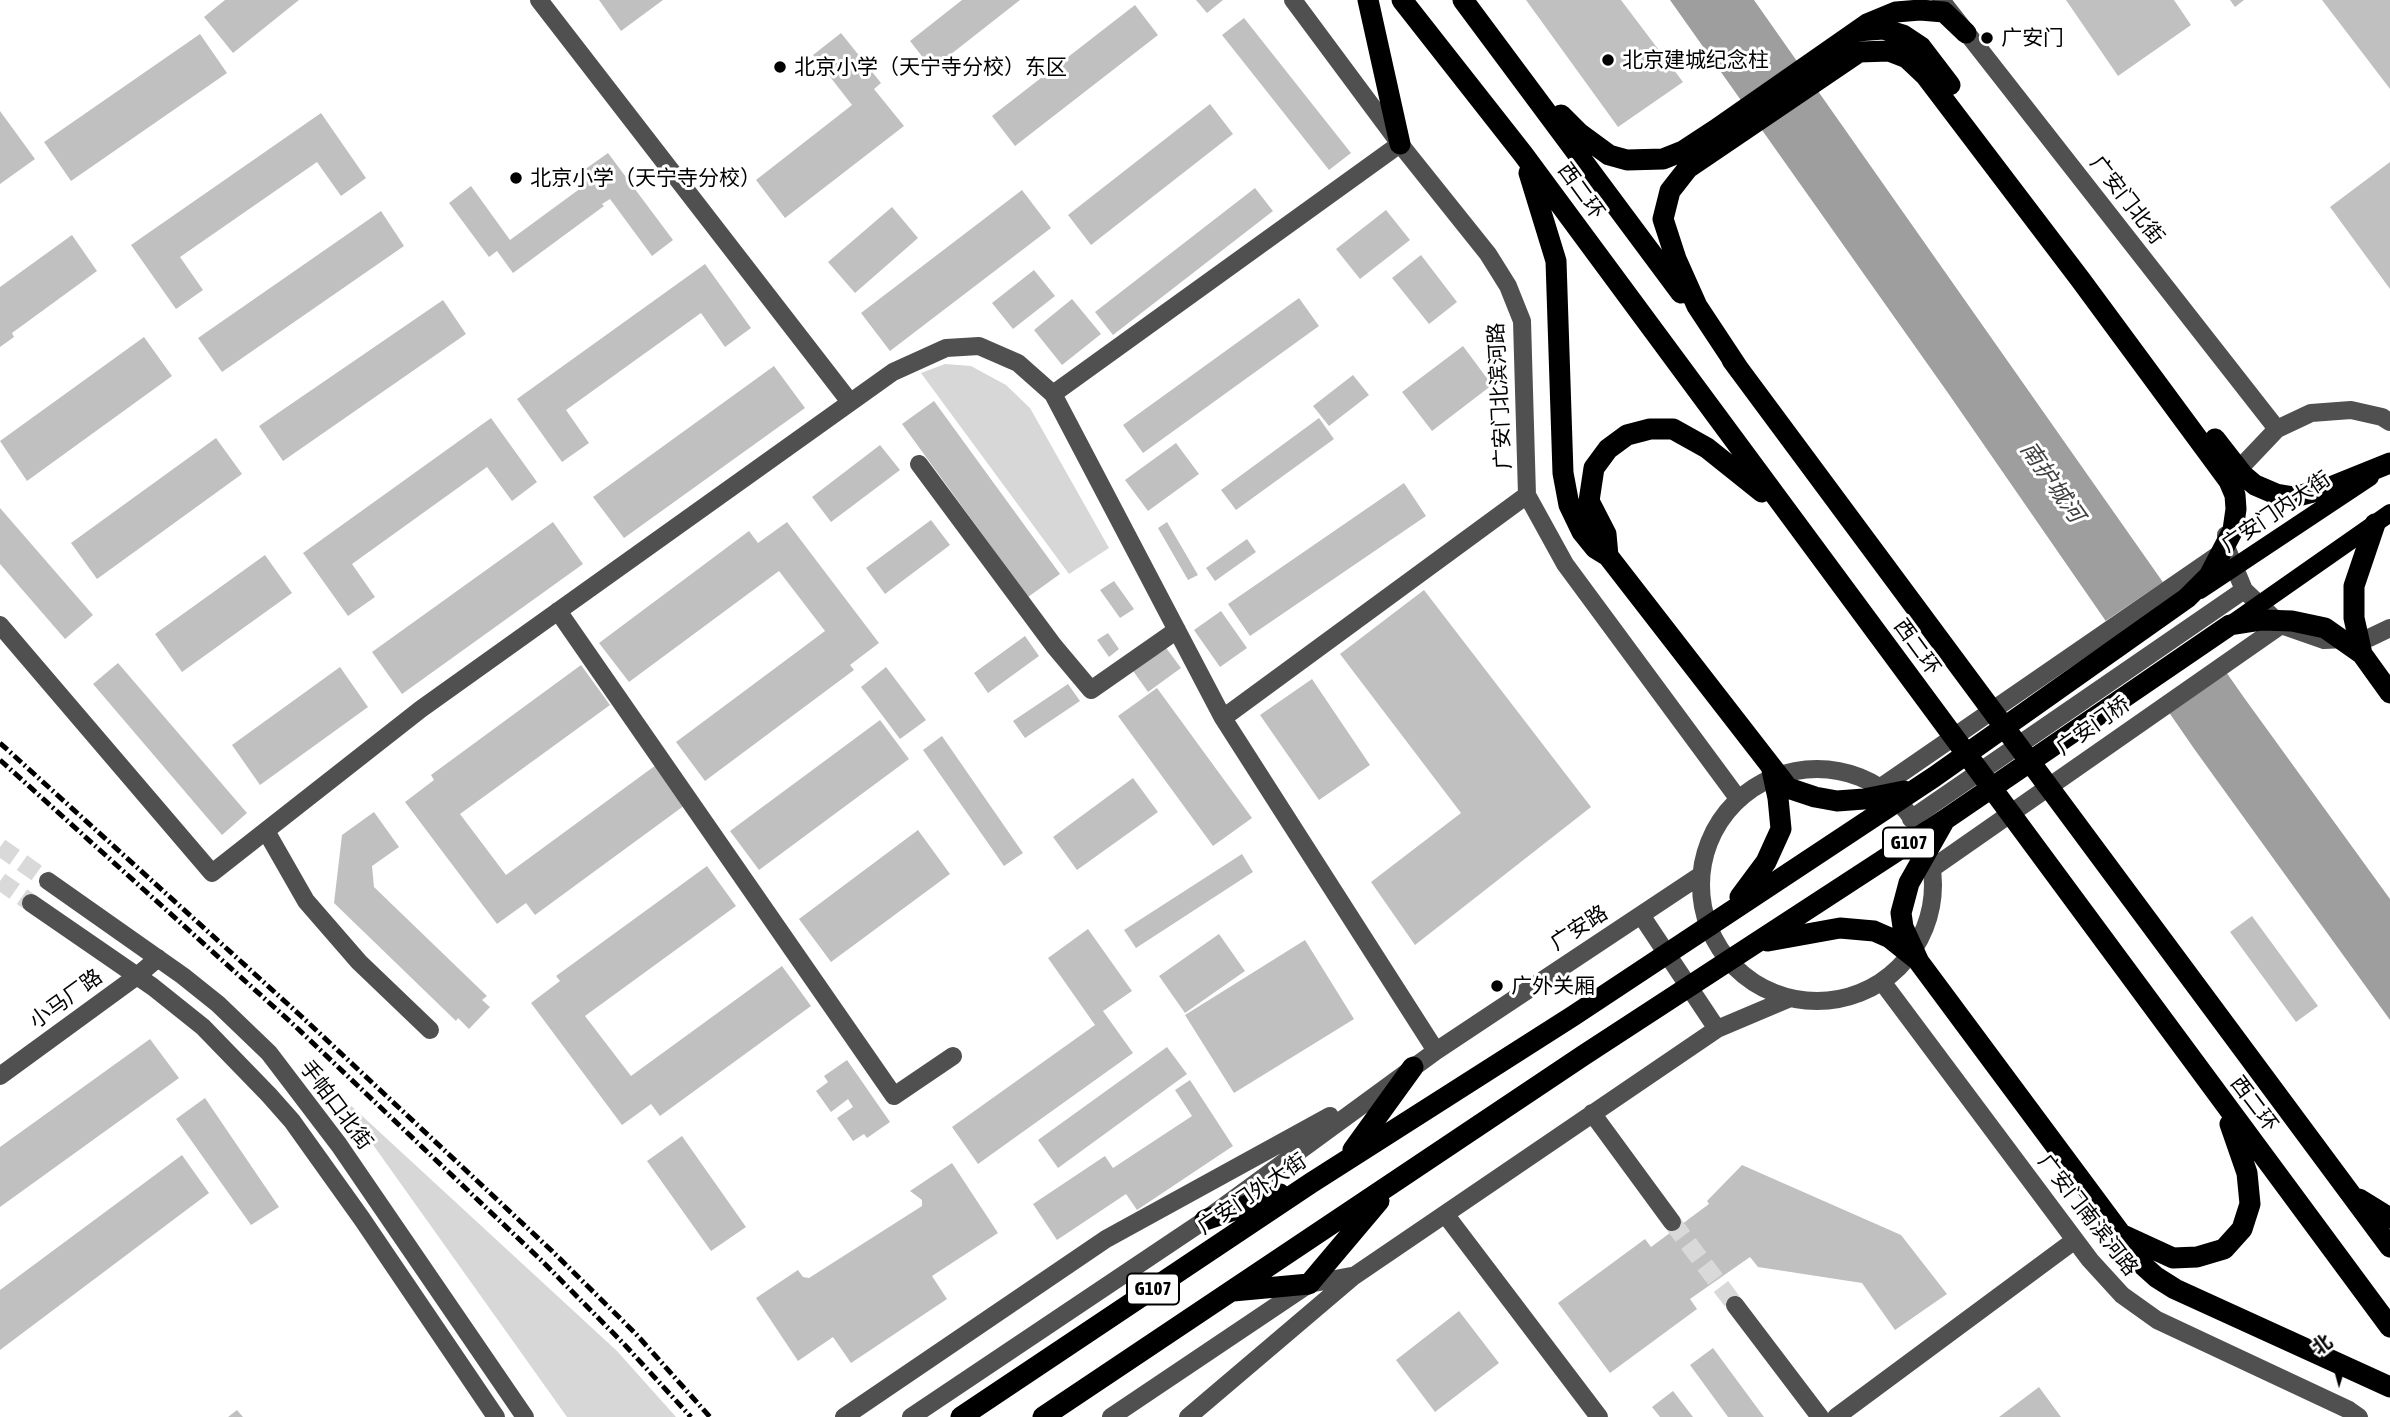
<!DOCTYPE html>
<html>
<head>
<meta charset="utf-8">
<style>
  body { margin:0 }
  #map { position:relative; width:2390px; height:1417px; overflow:hidden; background:#fff; font-family:"Asap Condensed","Noto Sans SC",sans-serif }
  canvas { display:block }
  .north { position:absolute; left:2299px; top:1326px; width:70px; height:70px; -webkit-text-stroke:5px #fff; paint-order:stroke; rotate:324deg; font-size:19px; font-weight:700; line-height:28px; text-align:center; color:#000 }
  .north::after { content:''; display:block; margin:auto; width:24px; height:32px; background:#000; clip-path:polygon(50% 0,100% 100%,50% 72%,0 100%) }
</style>
</head>
<body>
<div id="map">
<canvas width="2390" height="1417"></canvas>
<div class="north">北</div>
</div>
<script>
const g = document.querySelector('canvas').getContext('2d');
g.lineJoin = 'round';
function fill(path, color) {
  g.fillStyle = color;
  g.fill(path, 'evenodd');
}
function poly(rows) {
  const path = new Path2D();
  for (const r of rows) {
    if (r.length === 3) {
      path.moveTo(r[0] + r[2], r[1]);
      path.arc(r[0], r[1], r[2], 0, 2 * Math.PI);
      continue;
    }
    path.moveTo(r[0], r[1]);
    for (let i = 2; i < r.length; i += 2) path.lineTo(r[i], r[i + 1]);
  }
  return path;
}
function stroke(path, color, width, dash) {
  g.strokeStyle = color;
  g.lineWidth = width;
  g.lineCap = dash ? 'butt' : 'round';
  g.setLineDash(dash || []);
  g.stroke(path);
}
function write(font, color, halo, rows, align = 'center') {
  g.font = font + ' "Asap Condensed","Noto Sans SC",sans-serif';
  g.lineWidth = 6;
  g.setLineDash([]);
  g.textBaseline = 'middle';
  g.strokeStyle = halo;
  g.fillStyle = color;
  for (const [text, x, y, turn = 0] of rows) {
    g.save();
    g.translate(x, y);
    g.rotate((+turn || 0) * Math.PI / 180);
    g.textAlign = isNaN(turn) ? turn : align;
    if (halo) g.strokeText(text, 0, 0);
    g.fillText(text, 0, 0);
    g.restore();
  }
}
const green = poly([
  [945,364,971,366,1006,385,1030,408,1109,548,1069,574,921,373],
  [334,1090,617,1351,676,1417,567,1417]
]);
const water = poly([
  [1670,0,1754,0,2245,699,2390,899,2390,1020,2195,750,1948,393]
]);
const pier = poly([
  [2166,580,2230,670,2166,713,2104,622]
]);
const building = poly([
  [225,0,299,0,233,53,204,17],
  [599,0,663,0,621,31],
  [962,0,1020,0,932,69,910,41],
  [1196,0,1223,0,1207,13],
  [1526,0,1621,0,1683,82,1618,127],
  [2066,0,2174,0,2191,25,2118,76],
  [2230,0,2244,0,2235,7],
  [2322,0,2390,0,2390,89],
  [1135,5,1158,35,1015,146,992,116],
  [1244,18,1351,153,1329,170,1222,35],
  [841,33,881,83,874,89,904,126,785,218,756,180,852,105,813,55],
  [200,34,227,73,71,181,44,142],
  [1210,104,1233,134,1091,245,1068,215],
  [0,111,35,159,0,184],
  [321,113,366,178,341,196,317,162,180,257,203,290,176,309,131,245],
  [608,153,673,240,652,256,610,199,602,204,604,206,513,273,497,251,489,257,449,203,471,186,510,240,585,185,577,175],
  [2390,162,2390,289,2330,207],
  [1255,188,1273,211,1113,335,1095,312],
  [1022,190,1051,228,890,351,861,313],
  [892,207,918,238,855,293,828,262],
  [1386,210,1410,240,1360,279,1336,249],
  [381,211,404,246,222,372,198,338],
  [72,235,97,271,12,333,14,337,0,347,0,287],
  [1421,255,1457,302,1429,324,1392,278],
  [705,264,751,328,725,347,701,313,566,410,589,443,562,462,517,399],
  [1034,270,1055,296,1013,329,992,303],
  [1299,298,1319,326,1143,453,1123,425],
  [1072,299,1101,334,1062,365,1034,330],
  [443,300,466,334,283,461,259,426],
  [144,337,172,376,27,481,0,441],
  [1463,346,1492,385,1432,431,1402,392],
  [774,366,805,408,624,538,593,497],
  [1353,375,1369,395,1329,426,1313,406],
  [934,401,1060,574,1028,597,902,424],
  [491,418,537,482,512,501,487,467,352,564,375,597,348,616,303,553],
  [1319,418,1334,439,1236,510,1221,490],
  [216,438,242,474,97,579,71,543],
  [1176,443,1199,474,1148,511,1125,480],
  [880,445,900,470,831,522,812,497],
  [1404,483,1426,516,1250,636,1228,604],
  [0,508,93,615,65,639,0,564],
  [931,520,950,545,885,594,866,568],
  [553,522,583,564,402,694,372,652],
  [787,522,879,643,850,665,854,670,705,781,676,742,825,631,779,571,629,682,599,643,749,531,758,543],
  [1167,522,1198,575,1188,580,1158,528],
  [1247,539,1256,552,1215,581,1206,568],
  [265,555,292,593,182,672,155,634],
  [1114,581,1134,609,1120,618,1100,590],
  [1424,590,1591,807,1415,945,1371,882,1461,813,1340,654],
  [1221,611,1247,648,1220,667,1194,630],
  [1108,633,1119,649,1109,657,1097,640],
  [1025,636,1039,656,988,693,974,673],
  [1164,645,1181,668,1148,692,1131,668],
  [118,663,247,813,222,835,93,684],
  [581,665,610,705,460,814,506,875,656,765,685,805,535,915,526,903,497,924,405,802,434,780,431,775],
  [340,667,368,707,260,785,232,745],
  [886,667,926,720,900,739,861,687],
  [1312,679,1370,765,1319,800,1260,715],
  [1068,684,1080,701,1025,738,1013,721],
  [1157,688,1252,818,1213,846,1118,716],
  [880,720,909,759,759,870,730,831],
  [942,736,1023,853,1004,866,923,750],
  [1133,778,1158,812,1077,870,1053,837],
  [374,812,399,847,372,866,374,887,487,996,482,1000,490,1007,469,1029,458,1018,456,1021,334,903,342,835],
  [918,830,950,874,831,962,799,919],
  [1242,854,1253,872,1136,948,1124,930],
  [707,866,736,906,585,1016,631,1076,782,966,811,1006,660,1116,651,1104,622,1125,531,1003,560,981,556,976],
  [2252,916,2318,1006,2296,1022,2230,932],
  [1088,929,1132,991,1103,1011,1133,1053,978,1164,952,1127,1095,1025,1048,958],
  [1219,934,1245,971,1185,1013,1159,976],
  [1305,940,1354,1019,1234,1093,1185,1015],
  [150,1039,179,1078,0,1207,0,1147],
  [1167,1047,1187,1074,1058,1168,1038,1140],
  [847,1060,890,1122,867,1138,864,1134,853,1141,837,1118,853,1107,848,1099,831,1112,816,1091,828,1082,824,1076],
  [1190,1080,1233,1146,1137,1210,1126,1194,1057,1240,1033,1204,1105,1156,1113,1168,1192,1116,1175,1090],
  [205,1098,279,1207,251,1225,176,1119],
  [682,1136,746,1227,711,1251,647,1161],
  [182,1155,209,1193,0,1350,0,1290],
  [952,1163,998,1233,932,1276,947,1299,851,1363,833,1337,798,1361,756,1298,798,1270,803,1277,809,1278,922,1206,922,1200,910,1191],
  [1742,1165,1901,1235,1947,1294,1895,1330,1862,1283,1758,1267,1750,1257,1690,1299,1697,1309,1610,1373,1558,1303,1645,1239,1651,1247,1709,1204,1707,1201],
  [1459,1311,1499,1363,1435,1412,1396,1360],
  [1713,1348,1764,1417,1728,1417,1690,1365],
  [2039,1387,2061,1417,1999,1417],
  [1673,1391,1693,1417,1660,1417,1652,1407],
  [237,1410,243,1417,228,1417]
]);
const minorTunnel = poly([
  [0,847,48,881],
  [0,881,31,903],
  [1672,1222,1735,1305]
]);
const minor = poly([
  [539,0,850,402],
  [1293,0,1400,144,1488,254,1508,286,1522,321,1527,495,1565,564,1737,797],
  [1941,0,2277,429],
  [1053,394,1223,718,1436,1051],
  [919,464,1054,646,1091,690,1177,630],
  [2236,481,2240,468,2277,429,2311,413,2351,410,2382,417,2390,422],
  [2226,535,2227,549,2244,590,2281,625,2324,640,2369,638,2390,628],
  [558,611,894,1096,953,1056],
  [0,625,212,873,421,709,893,372,946,348,979,346,1018,363,1053,394,1400,144],
  [1223,718,1527,495],
  [1817,885,116],
  [1884,785,2221,553],
  [1911,819,2244,590],
  [266,831,306,901,359,962,430,1030],
  [1934,867,2281,625],
  [48,881,183,976,218,1004,269,1053,339,1145,525,1417],
  [31,903,153,987,203,1027,269,1095,292,1121,362,1219,496,1417],
  [1641,915,1717,1029],
  [1883,983,2090,1260,2122,1295,2157,1320,2349,1410,2359,1417],
  [0,1076,137,976,158,958],
  [1592,1113,1672,1222],
  [1445,1214,1599,1417],
  [1735,1305,1820,1417],
  [844,1417,1106,1239,1330,1116],
  [911,1417,1205,1220,1436,1051,1701,875],
  [1111,1417,1309,1284,1351,1276],
  [1188,1417,1354,1276,1717,1029,1788,999],
  [1836,1417,2075,1240]
]);
const major = poly([
  [2200,590,2370,477],
  [2230,625,2390,513]
]);
const highway = poly([
  [1368,0,1400,144],
  [1402,0,1523,154,2390,1327],
  [1463,0,1681,293],
  [1857,31,1883,29,1903,35,1921,47,1950,85],
  [1561,115,1579,133,1609,155,1627,160,1663,159,1683,151,1715,130,1867,24,1896,12,1920,10,1944,12,1966,33],
  [1529,173,1556,261,1563,473,1569,505,1582,532,1595,548,1608,556,1788,788,1815,797,1837,801,1864,799,1904,791],
  [1732,360,2390,1247],
  [2215,439,2243,475,2255,485,2276,494,2294,497,2328,488,2390,463],
  [1608,556,1606,534,1589,501,1594,468,1608,449,1627,435,1650,429,1673,429,1707,448,1762,492],
  [2362,654,2354,618,2354,586,2375,524],
  [1943,823,1909,883,1901,913,1903,927,1919,962,2121,1234,2136,1259,2156,1277,2175,1289,2390,1387],
  [1740,897,1766,862,1781,829,1778,798,1772,770],
  [1768,941,1840,928,1874,931,1890,938,1915,958],
  [1353,1150,1413,1067],
  [2359,1199,2390,1218],
  [1205,1220,1280,1194],
  [2123,1235,2173,1258,2197,1257,2224,1249,2242,1229,2250,1204,2247,1173,2230,1124],
  [1233,1291,1309,1284,1379,1201],
  [961,1417,1311,1183,1573,1016,1934,777,2187,598,2209,576,2233,530,2236,509,2235,495,2229,481,2080,279,1925,75,1907,58,1889,51,1859,52,1688,168,1670,191,1663,219,1676,259,1697,306,1740,371],
  [1043,1417,1584,1055,1946,819,2230,625,2262,620,2292,621,2325,628,2362,654,2390,693]
]);
const rail = poly([
  [0,743,301,1016,552,1251,636,1334,710,1417],
  [0,760,295,1026,542,1261,623,1343,691,1417]
]);
const markers = [
  [1987,38,7,"#000"],
  [1608,60,7,"#000"],
  [780,67,7,"#000"],
  [516,178,7,"#000"],
  [1497,986,7,"#000"]
];
const shields = [
  [1909,843,52],
  [1153,1289,52]
];
const shieldNames = [
  ["G107",1909,843],
  ["G107",1153,1289]
];
const poiNames = [
  ["广安门",2001,38],
  ["北京建城纪念柱",1622,60],
  ["北京小学（天宁寺分校）东区",794,67],
  ["北京小学（天宁寺分校）",530,178],
  ["广外关厢",1511,986]
];
const streetNames = [
  ["西二环",1581,191,54],
  ["广安门北街",2127,200,52],
  ["广安门北滨河路",1500,396,-93],
  ["广安门内大街",2276,512,-34],
  ["西二环",1917,647,54],
  ["广安门桥",2093,726,-35],
  ["广安路",1579,928,-33],
  ["小马厂路",66,999,-36],
  ["西二环",2254,1104,53],
  ["手帕口北街",336,1105,53],
  ["广安门外大街",1252,1194,-34],
  ["广安门南滨河路",2088,1215,52]
];
const waterNames = [
  ["南护城河",2052,482,55]
];
fill(green, '#d7d7d7');
fill(water, '#9e9e9e');
fill(pier, '#fff');
fill(building, '#c0c0c0');
stroke(minorTunnel, '#d9d9d9', 18, [18, 9]);
stroke(minor, '#505050', 18);
stroke(major, '#000', 18);
stroke(highway, '#000', 21);
stroke(rail, '#000', 5, [10, 3.5, 2, 3.5]);
for (const [x, y, r, color] of markers) {
  const dot = new Path2D();
  dot.arc(x, y, r, 0, 2 * Math.PI);
  g.fillStyle = color;
  g.fill(dot);
  stroke(dot, '#fff', 2.5);
}
for (const [x, y, w] of shields) {
  const box = new Path2D();
  box.roundRect(x - w / 2, y - 15.5, w, 31, 5);
  g.fillStyle = '#fff';
  g.fill(box);
  stroke(box, '#000', 2);
}
write('bold 19px', '#000', null, shieldNames);
write('21px', '#000', '#fff', poiNames, 'left');
write('21px', '#000', '#fff', streetNames);
write('italic 23px', '#3f3f3f', '#fff', waterNames);
</script>
</body>
</html>
